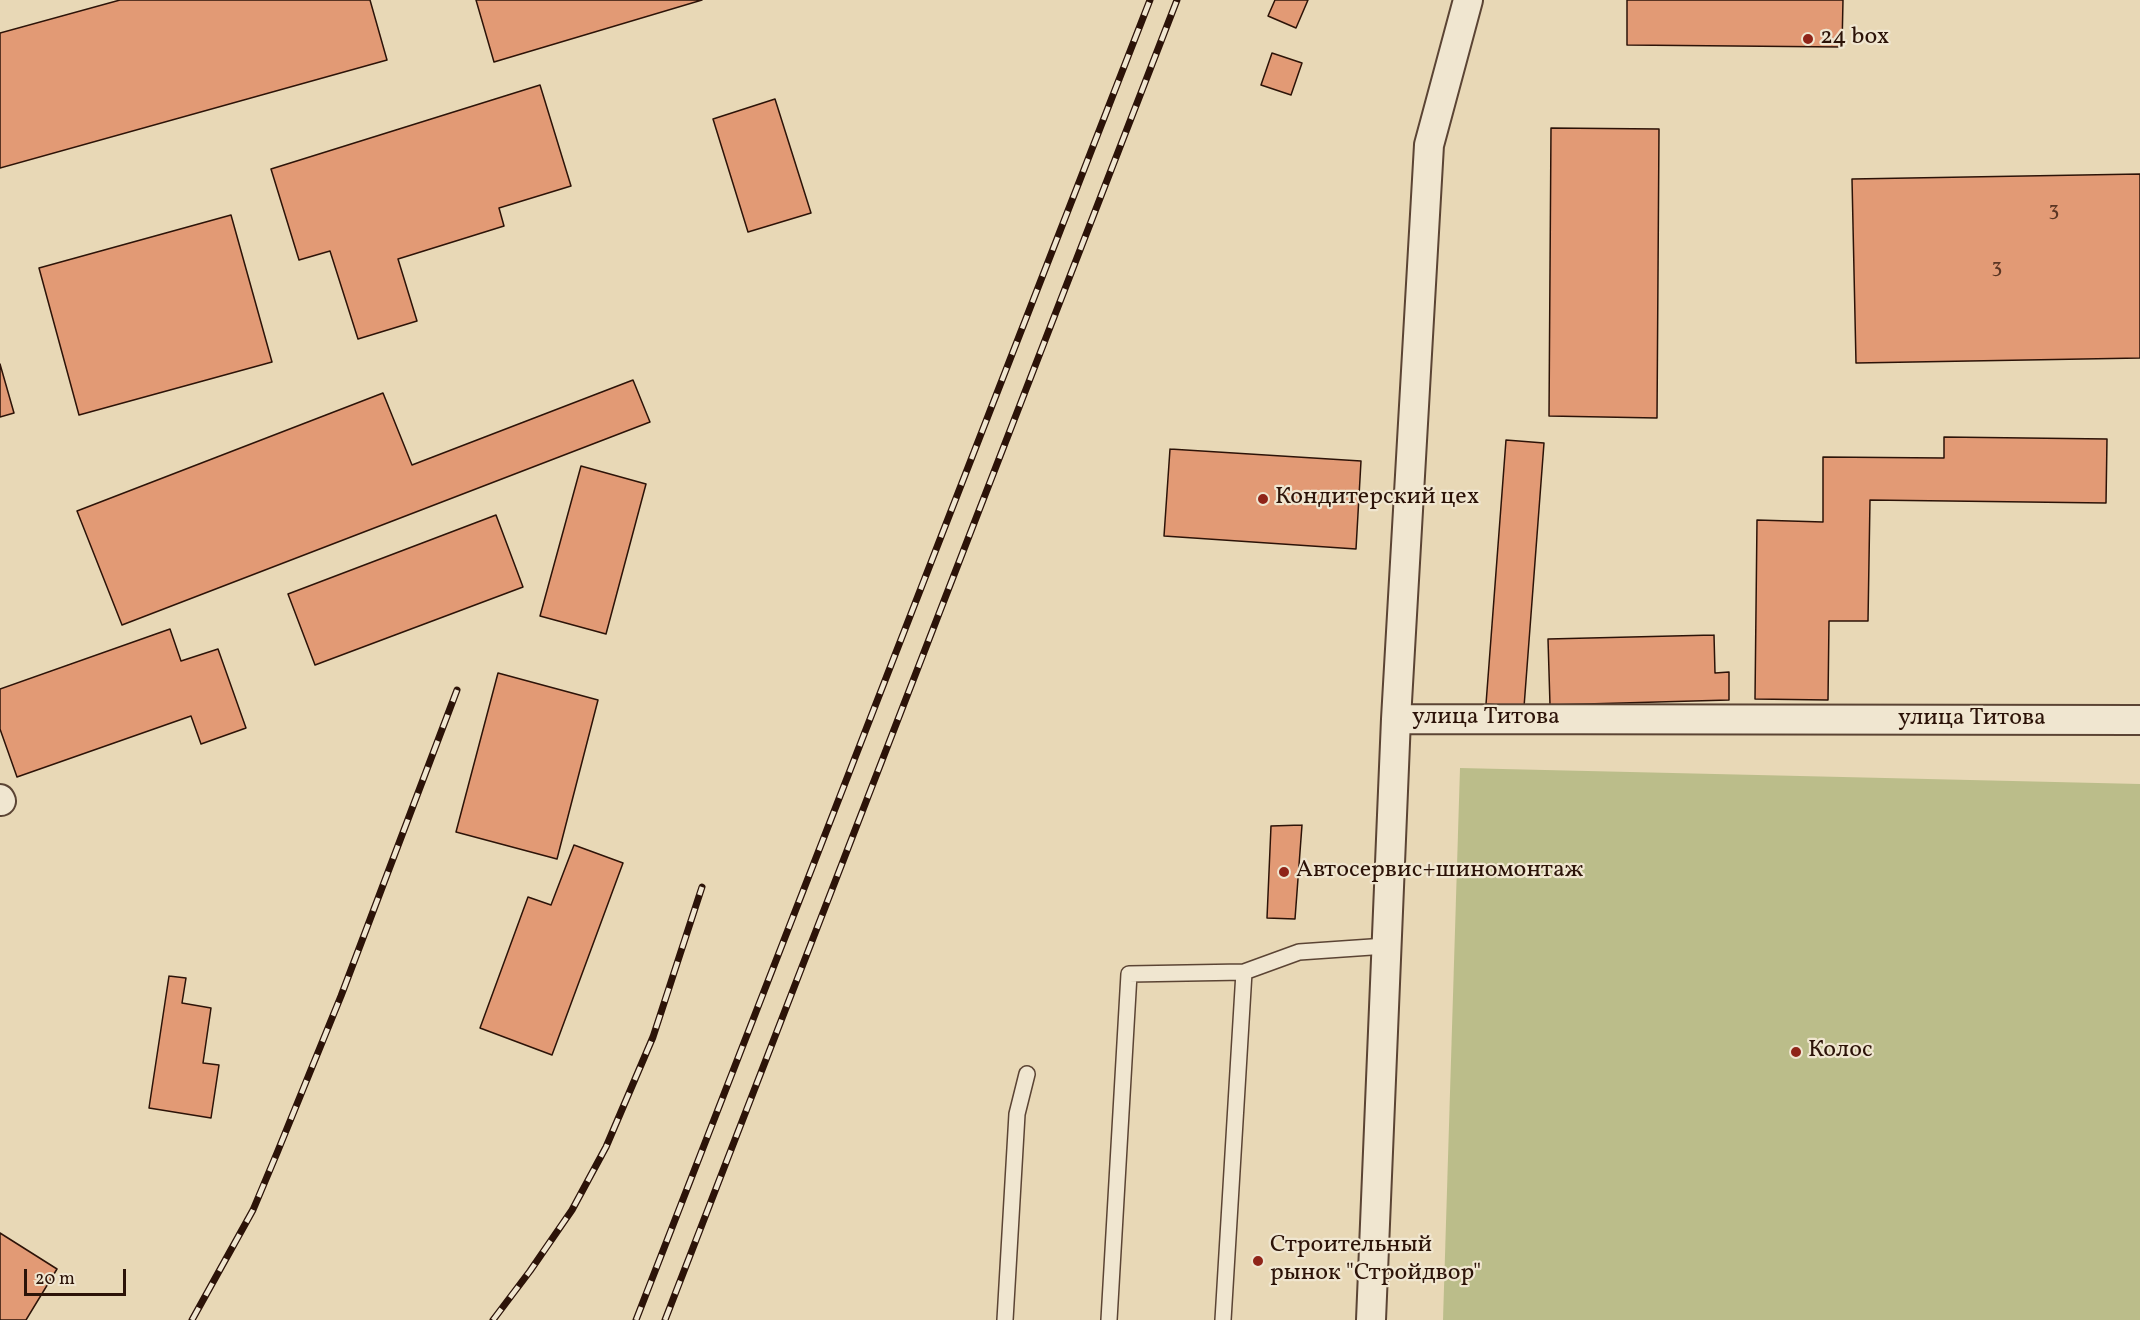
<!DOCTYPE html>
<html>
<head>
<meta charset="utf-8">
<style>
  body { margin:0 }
  #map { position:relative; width:2140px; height:1320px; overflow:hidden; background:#e8d8b6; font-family:Vollkorn,serif }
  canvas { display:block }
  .scale { position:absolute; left:24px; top:1269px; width:102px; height:27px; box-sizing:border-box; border:3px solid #2c1308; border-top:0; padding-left:8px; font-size:18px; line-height:21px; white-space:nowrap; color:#2c1308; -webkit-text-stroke:4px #f0e6d0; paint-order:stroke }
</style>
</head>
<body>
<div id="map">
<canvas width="2140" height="1320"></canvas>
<div class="scale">20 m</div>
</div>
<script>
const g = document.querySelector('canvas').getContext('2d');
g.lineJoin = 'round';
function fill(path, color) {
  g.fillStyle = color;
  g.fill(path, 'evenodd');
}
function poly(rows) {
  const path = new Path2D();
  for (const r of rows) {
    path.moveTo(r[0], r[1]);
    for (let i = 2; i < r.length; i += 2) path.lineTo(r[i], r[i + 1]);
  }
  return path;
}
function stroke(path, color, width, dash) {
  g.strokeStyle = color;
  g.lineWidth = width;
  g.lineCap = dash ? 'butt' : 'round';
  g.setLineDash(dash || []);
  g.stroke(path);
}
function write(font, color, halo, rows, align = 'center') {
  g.font = font + ' Vollkorn,serif';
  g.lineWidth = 4.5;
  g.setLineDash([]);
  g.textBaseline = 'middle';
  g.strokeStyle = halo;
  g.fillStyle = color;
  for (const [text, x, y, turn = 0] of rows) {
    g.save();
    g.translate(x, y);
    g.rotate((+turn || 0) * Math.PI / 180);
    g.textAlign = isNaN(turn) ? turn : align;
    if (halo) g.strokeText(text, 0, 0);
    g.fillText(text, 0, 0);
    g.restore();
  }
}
const green = poly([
  [1460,768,2140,784,2140,1320,1443,1320]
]);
const building = poly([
  [120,0,370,0,387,60,0,168,0,33,120,0],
  [476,0,702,0,494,62,476,0],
  [1275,0,1308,0,1296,28,1268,16,1275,0],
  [1627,0,1843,0,1842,47,1627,45,1627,0],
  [1272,53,1302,63,1291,95,1261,85,1272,53],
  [540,85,571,186,499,208,504,226,398,259,417,321,358,339,330,251,299,260,271,169,540,85],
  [775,99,811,213,748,232,713,119,775,99],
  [1551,128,1659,129,1657,418,1549,416,1551,128],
  [2140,174,2140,358,1856,363,1852,179,2140,174],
  [231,215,272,362,79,415,39,268,231,215],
  [0,364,14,413,0,417,0,364],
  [633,380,650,422,122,625,77,511,383,393,412,465,633,380],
  [1944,437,2107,439,2106,503,1870,500,1868,621,1829,621,1828,700,1755,699,1757,520,1823,522,1823,457,1944,458,1944,437],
  [1506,440,1544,443,1524,707,1486,704,1506,440],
  [1170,449,1361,461,1356,549,1164,536,1170,449],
  [581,466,646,484,606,634,540,616,581,466],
  [496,515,523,587,315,665,288,594,496,515],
  [170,629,181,661,218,649,246,728,201,744,191,716,17,777,0,729,0,689,170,629],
  [1714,635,1715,673,1729,672,1729,700,1550,705,1548,639,1714,635],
  [498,673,598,700,557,859,456,832,498,673],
  [1302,825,1295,919,1267,918,1271,826,1302,825],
  [574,845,623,863,552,1055,480,1028,528,897,551,905,574,845],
  [169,976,186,978,182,1003,211,1008,203,1063,219,1065,211,1118,149,1108,169,976],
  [0,1233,57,1269,26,1320,0,1320,0,1233]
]);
const lane = poly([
  [1005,1320,1017,1114,1027,1074],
  [1109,1320,1129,974,1244,972,1299,952,1386,946],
  [1223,1320,1244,972]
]);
const street = poly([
  [1396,719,1429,145,1468,0],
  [0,799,1,801],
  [1371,1320,1396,719,2140,720]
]);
const rail = poly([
  [192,1320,253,1210,277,1153,341,996,457,690],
  [493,1320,530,1271,572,1210,606,1147,653,1037,702,887],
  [636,1320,1150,0],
  [665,1320,1177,0]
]);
const markers = [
  [1808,39,6,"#8f2418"],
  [1263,499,6,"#8f2418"],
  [1284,872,6,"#8f2418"],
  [1796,1052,6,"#8f2418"],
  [1258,1261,6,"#8f2418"]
];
const numberNames = [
  ["3",2054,211],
  ["3",1997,268]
];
const poiNames = [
  ["24 box",1820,39],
  ["Кондитерский цех",1275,499],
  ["Автосервис+шиномонтаж",1296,872],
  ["Колос",1808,1052],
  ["Строительный",1270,1247],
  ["рынок \"Стройдвор\"",1270,1275]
];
const streetNames = [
  ["улица Титова",1486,719],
  ["улица Титова",1972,720]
];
fill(green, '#bbbd8a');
fill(building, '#e29a75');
stroke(building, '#2c1308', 1.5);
stroke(lane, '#5b4434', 18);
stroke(street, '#5b4434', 32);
stroke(lane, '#f0e6d0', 15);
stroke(street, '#f0e6d0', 28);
stroke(rail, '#2c1308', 7);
stroke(rail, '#f0e6d0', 4.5, [14]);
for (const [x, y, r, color] of markers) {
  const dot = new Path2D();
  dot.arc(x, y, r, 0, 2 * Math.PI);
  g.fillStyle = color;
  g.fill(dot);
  stroke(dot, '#f0e6d0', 2);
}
write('21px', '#5a3523', null, numberNames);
write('24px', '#2c1308', '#f0e6d0', poiNames, 'left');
write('24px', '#2c1308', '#f0e6d0', streetNames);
</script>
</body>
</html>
